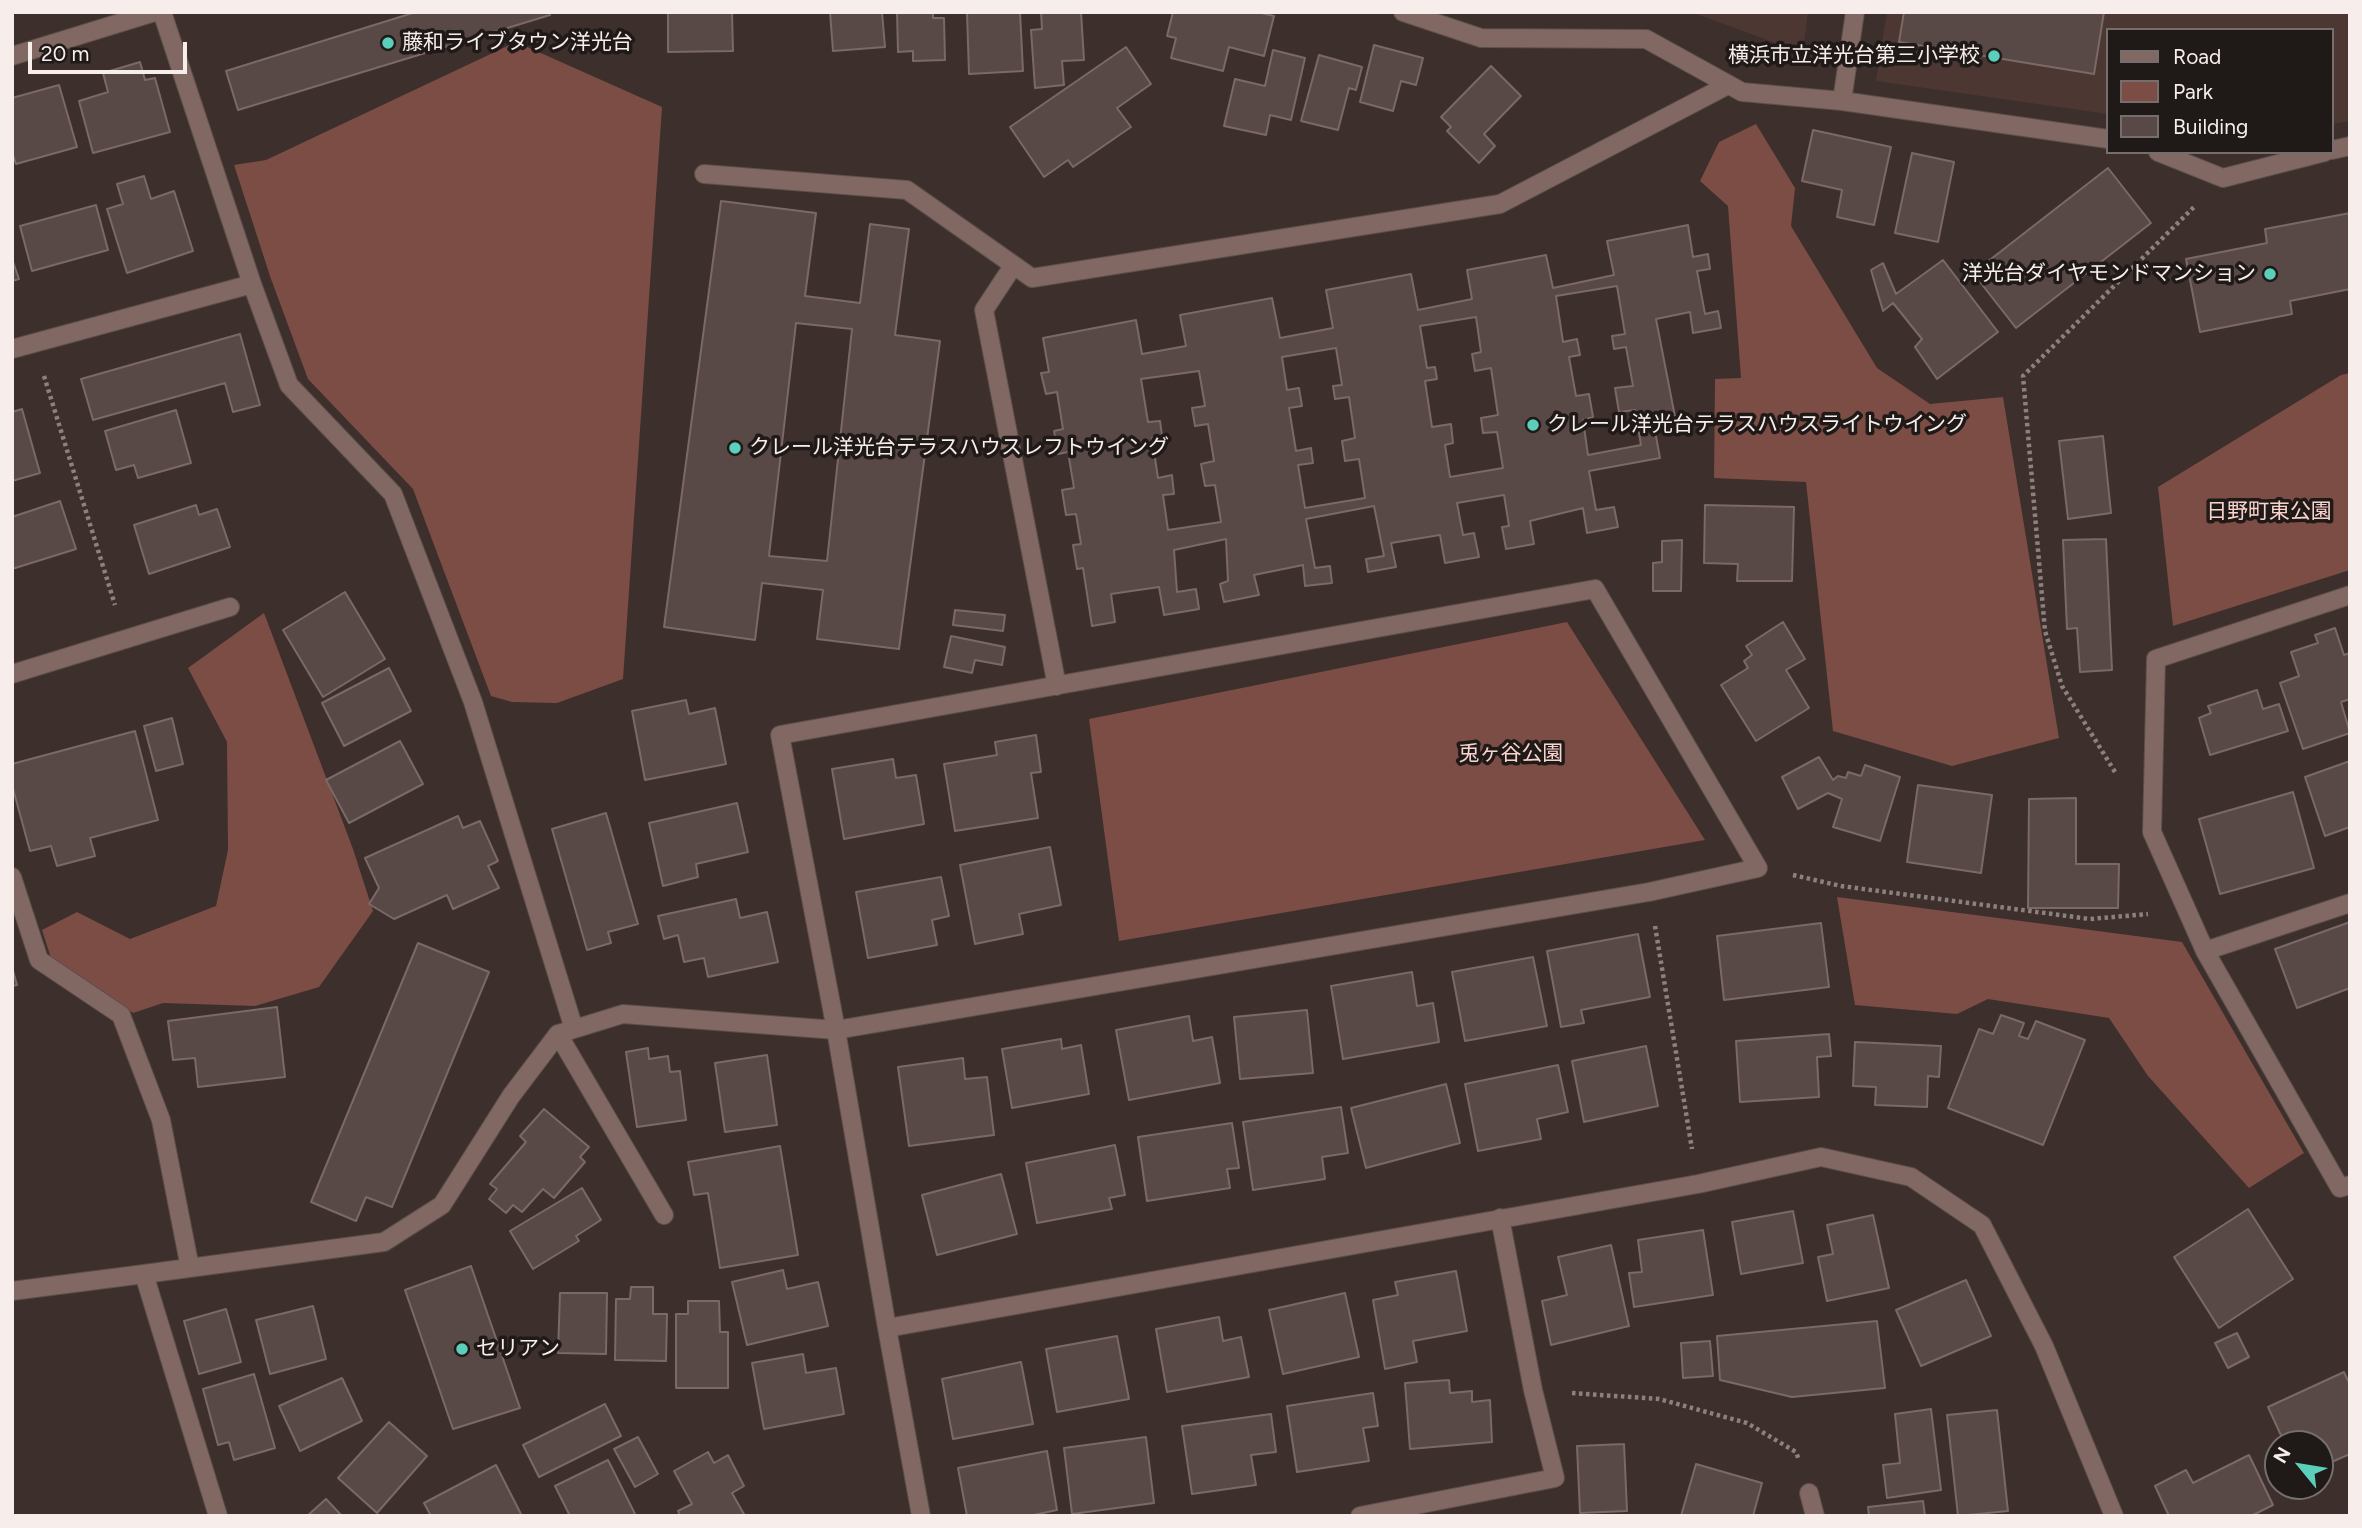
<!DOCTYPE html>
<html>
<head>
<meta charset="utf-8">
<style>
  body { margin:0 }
  #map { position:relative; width:2362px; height:1528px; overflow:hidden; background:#3d2f2c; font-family:Figtree,sans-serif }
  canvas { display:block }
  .frame { position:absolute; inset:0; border:14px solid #f7eeec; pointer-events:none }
  .legend { position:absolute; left:2106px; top:28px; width:228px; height:126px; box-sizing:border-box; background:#1f1918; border:2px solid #756e6d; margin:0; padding:9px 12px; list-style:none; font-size:21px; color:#f7eeec }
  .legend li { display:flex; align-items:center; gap:14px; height:35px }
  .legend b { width:35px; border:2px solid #756e6d }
  .north { position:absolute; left:2264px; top:1430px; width:70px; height:70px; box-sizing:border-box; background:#1f1918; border:2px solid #756e6d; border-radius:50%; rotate:300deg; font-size:19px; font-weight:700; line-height:28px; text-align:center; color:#f7eeec }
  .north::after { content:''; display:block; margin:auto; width:24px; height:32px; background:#5bcebc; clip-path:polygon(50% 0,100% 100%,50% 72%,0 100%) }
  .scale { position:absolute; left:28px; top:42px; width:159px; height:32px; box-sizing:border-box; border:4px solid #f7eeec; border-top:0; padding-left:9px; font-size:21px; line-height:24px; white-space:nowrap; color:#f7eeec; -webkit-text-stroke:5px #1f1918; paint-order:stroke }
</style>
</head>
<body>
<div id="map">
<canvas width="2362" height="1528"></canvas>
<div class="frame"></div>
<ul class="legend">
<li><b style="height:9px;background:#816863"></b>Road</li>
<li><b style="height:19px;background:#7c4d44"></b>Park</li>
<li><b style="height:19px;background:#584946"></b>Building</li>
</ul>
<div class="north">N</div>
<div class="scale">20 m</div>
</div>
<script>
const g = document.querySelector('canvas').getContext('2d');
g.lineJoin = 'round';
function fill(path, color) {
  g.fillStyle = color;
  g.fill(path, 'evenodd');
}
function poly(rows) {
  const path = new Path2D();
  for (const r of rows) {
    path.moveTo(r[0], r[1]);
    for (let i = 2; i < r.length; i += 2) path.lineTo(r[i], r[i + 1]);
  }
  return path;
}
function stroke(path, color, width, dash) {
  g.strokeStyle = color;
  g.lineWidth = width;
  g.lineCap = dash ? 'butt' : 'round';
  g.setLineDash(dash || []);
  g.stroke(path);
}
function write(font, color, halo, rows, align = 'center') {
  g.font = font + ' Figtree,"Noto Sans JP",sans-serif';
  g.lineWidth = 7;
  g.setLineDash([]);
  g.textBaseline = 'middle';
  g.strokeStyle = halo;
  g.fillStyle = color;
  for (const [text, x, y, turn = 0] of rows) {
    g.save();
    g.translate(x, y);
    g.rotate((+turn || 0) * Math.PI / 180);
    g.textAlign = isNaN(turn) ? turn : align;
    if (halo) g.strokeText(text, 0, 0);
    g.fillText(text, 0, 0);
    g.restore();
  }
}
const built = poly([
  [1691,12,1808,12,1803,53],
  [1887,12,2350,12,2350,121,2332,124,2332,30,2108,30,2108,114,1876,81]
]);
const green = poly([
  [516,42,662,107,623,679,557,703,512,702,491,696,413,489,308,379,271,279,234,165,266,160],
  [1756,124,1795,188,1791,226,1877,368,1930,404,2003,397,2059,738,1952,766,1833,731,1806,482,1714,478,1715,379,1741,378,1728,206,1700,181,1719,142],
  [2350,373,2350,570,2173,626,2158,487,2341,375],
  [264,613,353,849,373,911,319,987,255,1006,163,1003,133,1013,51,958,42,930,77,912,130,939,216,906,228,850,227,742,188,668],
  [1567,622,1705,840,1119,941,1089,719],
  [1837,897,2182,942,2304,1153,2249,1188,2148,1076,2109,1018,1988,999,1957,1014,1855,1005]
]);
const building = poly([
  [416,12,549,12,550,15,238,110,226,71,416,12],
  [668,12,732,12,733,51,668,52,668,12],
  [830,12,882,12,885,47,833,51,830,12],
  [897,12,933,12,933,18,944,18,945,60,913,61,913,51,898,52,897,12],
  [967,12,1020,12,1023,71,969,74,967,12],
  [1041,12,1081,12,1084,60,1062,61,1064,85,1035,88,1031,30,1042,29,1041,12],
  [1173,12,1257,12,1274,16,1264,56,1229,47,1223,71,1171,58,1176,38,1167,36,1173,12],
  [1904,12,2104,12,2094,74,1899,42,1904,12],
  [1374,45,1423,58,1416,85,1401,81,1393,111,1360,102,1374,45],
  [1126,47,1151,84,1117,108,1131,127,1073,167,1068,160,1044,177,1010,127,1126,47],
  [1273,50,1305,58,1291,120,1270,115,1266,135,1224,126,1235,79,1265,86,1273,50],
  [1319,55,1362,67,1356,90,1349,88,1338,130,1301,121,1319,55],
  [140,62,145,80,155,78,170,132,93,153,79,101,108,92,103,73,140,62],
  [1491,66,1521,96,1484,134,1495,146,1479,163,1447,131,1451,127,1441,117,1491,66],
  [59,85,77,147,16,164,12,152,12,98,59,85],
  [1813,130,1891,147,1874,225,1837,217,1842,190,1802,181,1813,130],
  [1912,153,1954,162,1938,242,1895,233,1912,153],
  [2108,168,2151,223,2016,328,1973,273,2108,168],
  [144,176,151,199,174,191,193,251,127,273,107,209,123,204,117,184,144,176],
  [721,201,816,213,805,296,860,303,870,224,909,229,895,335,940,341,899,649,817,639,823,590,762,583,755,640,664,627,721,201],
  [796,323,852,329,827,561,769,556,796,323],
  [96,205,108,250,32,271,20,226,96,205],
  [2350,213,2350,289,2290,301,2292,314,2200,332,2186,259,2267,243,2265,229,2350,213],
  [1688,225,1693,257,1708,254,1710,269,1697,271,1705,314,1718,311,1721,328,1693,333,1690,312,1656,319,1677,427,1655,431,1660,458,1589,471,1596,510,1614,507,1618,527,1587,533,1583,508,1530,521,1534,544,1506,549,1502,527,1509,526,1504,495,1457,503,1463,535,1474,533,1479,557,1445,563,1440,535,1391,543,1396,567,1368,572,1366,559,1384,556,1374,506,1306,519,1315,568,1330,566,1332,583,1305,586,1303,565,1254,575,1259,595,1224,602,1220,584,1228,581,1226,539,1174,550,1177,592,1196,589,1199,609,1164,615,1159,587,1111,594,1115,622,1092,626,1083,568,1077,569,1073,545,1081,544,1076,514,1066,515,1062,490,1074,488,1068,452,1058,454,1054,431,1063,429,1057,392,1046,394,1041,373,1049,372,1043,338,1136,320,1142,354,1186,346,1180,315,1272,298,1280,338,1333,328,1326,290,1411,274,1418,310,1472,299,1467,270,1546,255,1553,288,1614,275,1607,241,1688,225],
  [1617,286,1625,334,1612,336,1614,349,1626,347,1633,386,1615,388,1619,412,1635,410,1641,445,1588,455,1583,420,1593,417,1589,394,1576,396,1569,357,1580,355,1577,339,1563,342,1556,296,1617,286],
  [1476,317,1481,352,1472,354,1475,371,1491,368,1498,415,1481,418,1483,433,1497,432,1503,468,1450,477,1445,445,1453,443,1451,424,1432,427,1425,381,1437,379,1435,367,1427,368,1420,326,1476,317],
  [1336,348,1342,385,1333,386,1335,399,1349,397,1355,438,1342,441,1345,461,1359,459,1365,498,1305,508,1298,465,1313,463,1311,448,1296,451,1289,408,1302,406,1299,388,1287,390,1282,357,1336,348],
  [1199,371,1205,406,1192,408,1195,426,1208,424,1214,461,1201,464,1205,486,1215,485,1221,522,1168,530,1163,495,1174,494,1172,475,1158,478,1152,438,1162,436,1160,421,1148,422,1141,379,1199,371],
  [12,259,19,279,12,281,12,259],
  [1943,260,1998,332,1937,379,1915,347,1922,339,1893,303,1883,311,1871,270,1883,263,1896,294,1943,260],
  [240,334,260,405,233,412,225,383,93,420,81,379,240,334],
  [22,409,40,473,12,481,12,412,22,409],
  [176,410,191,463,138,478,134,465,116,470,105,431,176,410],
  [2103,436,2111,513,2068,519,2059,441,2103,436],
  [60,501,76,549,12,569,12,517,60,501],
  [196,505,199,515,217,509,230,547,149,574,134,525,196,505],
  [1705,505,1794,507,1792,581,1737,581,1738,564,1704,563,1705,505],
  [2106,539,2112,670,2080,672,2077,628,2067,629,2063,540,2106,539],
  [1682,540,1681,591,1653,591,1653,563,1662,562,1662,541,1682,540],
  [345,592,385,659,323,697,283,630,345,592],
  [955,610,1005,615,1003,631,953,625,955,610],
  [1783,622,1805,659,1786,670,1809,708,1756,741,1721,685,1748,668,1744,661,1752,655,1746,646,1783,622],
  [2335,628,2344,655,2350,653,2350,699,2341,702,2350,733,2303,749,2280,683,2299,676,2291,652,2318,643,2315,635,2335,628],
  [951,636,1005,647,1002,665,975,660,972,673,944,667,951,636],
  [389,668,411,711,344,746,322,703,389,668],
  [2257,690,2263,709,2279,704,2288,731,2210,755,2199,718,2211,713,2208,706,2257,690],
  [686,700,689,714,715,708,726,764,645,780,632,711,686,700],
  [172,718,183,764,156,771,144,726,172,718],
  [135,731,158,820,90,838,95,856,57,866,51,846,30,851,12,785,12,764,135,731],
  [1036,735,1041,772,1031,773,1038,818,955,831,944,764,997,755,995,742,1036,735],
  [400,741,423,784,349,823,326,780,400,741],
  [1819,757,1833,780,1838,776,1846,778,1848,772,1861,776,1865,765,1900,777,1880,841,1833,827,1842,799,1828,793,1798,809,1782,777,1819,757],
  [893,759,896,778,916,775,924,824,844,839,832,769,893,759],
  [2350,761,2350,827,2325,836,2305,777,2350,761],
  [1918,785,1992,795,1981,873,1907,862,1918,785],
  [2293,792,2314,868,2220,894,2199,819,2293,792],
  [2076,798,2076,864,2119,864,2118,908,2028,908,2029,799,2076,798],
  [737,803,748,852,696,864,698,877,663,886,649,823,737,803],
  [606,813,638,924,608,932,611,943,587,950,552,829,606,813],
  [458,816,463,828,480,821,498,861,488,866,499,888,453,909,447,895,394,919,369,904,379,888,365,858,458,816],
  [1050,847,1061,905,1019,914,1023,934,975,944,960,865,1050,847],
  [941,877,949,916,932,920,937,945,868,958,856,892,941,877],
  [736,899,740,918,767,912,778,962,708,977,704,958,684,962,678,935,664,939,658,916,736,899],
  [2350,922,2350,988,2297,1008,2275,949,2350,922],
  [1821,923,1829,987,1724,1000,1717,936,1821,923],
  [1638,934,1650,997,1581,1010,1584,1023,1561,1027,1547,951,1638,934],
  [418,943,489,972,392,1207,366,1197,356,1221,311,1202,418,943],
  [1533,957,1547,1026,1465,1041,1452,972,1533,957],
  [12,967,17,985,12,986,12,967],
  [1412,972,1417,1006,1433,1003,1439,1042,1343,1059,1331,986,1412,972],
  [277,1007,285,1077,198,1087,195,1058,173,1060,168,1021,277,1007],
  [1307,1010,1313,1073,1240,1079,1234,1017,1307,1010],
  [2001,1015,2024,1023,2019,1036,2028,1039,2036,1021,2085,1040,2043,1145,1948,1108,1979,1029,1993,1034,2001,1015],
  [1189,1016,1193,1041,1212,1037,1220,1083,1129,1100,1116,1030,1189,1016],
  [1829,1034,1831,1056,1817,1057,1819,1097,1740,1102,1736,1041,1829,1034],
  [1061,1039,1062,1049,1081,1045,1089,1094,1012,1108,1002,1049,1061,1039],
  [1855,1042,1941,1046,1939,1077,1928,1076,1927,1107,1875,1105,1876,1087,1853,1086,1855,1042],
  [1646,1046,1658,1106,1584,1122,1572,1061,1646,1046],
  [648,1048,649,1059,668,1056,670,1072,680,1071,686,1120,637,1127,626,1052,648,1048],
  [767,1055,777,1125,725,1132,715,1063,767,1055],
  [963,1058,965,1079,987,1077,994,1135,909,1146,898,1067,963,1058],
  [1558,1065,1568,1112,1537,1119,1541,1139,1478,1151,1465,1084,1558,1065],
  [1446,1084,1460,1143,1366,1168,1351,1108,1446,1084],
  [1341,1107,1348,1153,1322,1157,1325,1179,1253,1190,1243,1122,1341,1107],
  [544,1109,589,1147,580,1157,585,1162,554,1198,543,1189,522,1212,513,1205,506,1213,489,1199,497,1189,490,1184,526,1142,520,1136,544,1109],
  [1232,1123,1239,1168,1227,1169,1230,1188,1147,1201,1138,1137,1232,1123],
  [1115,1145,1125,1195,1109,1198,1112,1209,1037,1223,1026,1163,1115,1145],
  [780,1146,798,1255,720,1268,708,1193,694,1195,688,1162,780,1146],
  [1001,1174,1017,1234,937,1255,922,1195,1001,1174],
  [582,1188,601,1220,576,1236,579,1241,533,1269,510,1231,582,1188],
  [2248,1209,2293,1279,2219,1328,2174,1257,2248,1209],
  [1793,1211,1803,1263,1741,1274,1732,1222,1793,1211],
  [1873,1215,1889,1288,1827,1301,1818,1257,1833,1254,1827,1225,1873,1215],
  [1703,1230,1713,1295,1634,1307,1629,1273,1642,1272,1638,1240,1703,1230],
  [1611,1245,1629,1326,1551,1345,1542,1301,1567,1295,1558,1257,1611,1245],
  [471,1266,520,1408,453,1429,405,1290,471,1266],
  [783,1270,787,1289,818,1282,828,1326,747,1345,732,1282,783,1270],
  [1456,1271,1467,1331,1413,1341,1417,1362,1385,1369,1373,1300,1398,1295,1395,1282,1456,1271],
  [1966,1280,1991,1336,1921,1366,1896,1310,1966,1280],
  [631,1287,653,1287,653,1314,667,1314,666,1361,615,1360,616,1299,630,1299,631,1287],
  [560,1293,607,1293,606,1354,558,1353,560,1293],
  [1345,1293,1359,1357,1283,1374,1269,1310,1345,1293],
  [688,1301,719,1301,720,1332,728,1332,728,1388,676,1388,676,1314,688,1314,688,1301],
  [313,1306,326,1359,270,1374,256,1320,313,1306],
  [226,1309,241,1362,199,1374,184,1321,226,1309],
  [1219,1317,1223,1341,1241,1337,1249,1377,1167,1392,1156,1329,1219,1317],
  [1877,1321,1885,1388,1792,1397,1720,1380,1717,1336,1877,1321],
  [2237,1333,2249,1357,2228,1368,2215,1343,2237,1333],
  [1117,1336,1129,1399,1057,1412,1046,1349,1117,1336],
  [1710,1341,1713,1376,1683,1378,1681,1343,1710,1341],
  [803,1354,806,1373,836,1368,844,1414,764,1429,752,1363,803,1354],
  [1021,1362,1033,1424,953,1439,942,1379,1021,1362],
  [2344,1372,2350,1385,2350,1454,2320,1467,2320,1444,2285,1444,2268,1407,2344,1372],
  [254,1374,275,1448,234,1460,229,1442,218,1445,203,1389,254,1374],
  [342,1378,362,1421,300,1451,279,1406,342,1378],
  [1449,1380,1450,1393,1472,1391,1472,1402,1490,1400,1492,1442,1410,1449,1405,1383,1449,1380],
  [1373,1393,1378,1426,1363,1428,1369,1461,1297,1472,1287,1406,1373,1393],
  [605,1404,621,1436,539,1477,523,1445,605,1404],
  [1931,1409,1941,1490,1887,1498,1883,1465,1900,1463,1895,1414,1931,1409],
  [1997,1410,2008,1511,1958,1516,1947,1415,1997,1410],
  [1271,1414,1276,1452,1251,1455,1256,1485,1192,1494,1182,1426,1271,1414],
  [389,1422,427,1456,377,1513,338,1478,389,1422],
  [638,1437,658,1474,635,1487,614,1449,638,1437],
  [1146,1437,1154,1503,1072,1514,1064,1448,1146,1437],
  [1624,1444,1627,1511,1580,1513,1577,1446,1624,1444],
  [1047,1451,1057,1510,1029,1516,967,1516,958,1468,1047,1451],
  [708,1452,714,1463,728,1455,744,1486,732,1493,745,1516,680,1516,678,1511,692,1504,674,1471,708,1452],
  [2249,1455,2273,1505,2251,1516,2169,1516,2155,1486,2186,1470,2193,1483,2249,1455],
  [608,1460,636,1516,570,1516,555,1486,608,1460],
  [1696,1464,1762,1483,1753,1516,1681,1516,1696,1464],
  [496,1465,522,1516,431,1516,424,1503,496,1465],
  [326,1499,342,1516,307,1516,326,1499],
  [1923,1501,1925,1516,1869,1516,1868,1507,1923,1501]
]);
const path = poly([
  [44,376,115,605],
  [2115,772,2062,686,2045,631,2023,376,2195,206],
  [1793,875,1841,886,2090,919,2148,914],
  [1655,926,1692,1149],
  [1572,1393,1659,1399,1747,1423,1796,1452,1799,1460]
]);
const minor = poly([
  [1403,12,1481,38,1646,39,1742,92,1842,101,2108,139],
  [12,56,155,12],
  [1842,101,1855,12],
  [2332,150,2350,146],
  [2158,152,2223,178,2325,152],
  [704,174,907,190,1032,278,1500,204,1728,85],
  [1013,266,984,310,1057,686],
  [252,284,289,385,393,494,473,702,574,1029],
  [12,349,252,284,162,12],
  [12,674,230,607],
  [12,877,39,960,121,1015,161,1120,190,1268],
  [2350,903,2205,951,2340,1188,2350,1185],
  [2205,951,2152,832,2156,659,2350,595],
  [558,1034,664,1215],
  [12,1291,144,1274],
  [1809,1493,1815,1516],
  [218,1516,144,1274,384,1242,442,1205,511,1096,558,1034,623,1014,836,1030,1649,892,1758,868,1595,589,780,735,836,1030,887,1328],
  [921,1516,887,1328,1698,1184,1821,1157,1911,1177,1982,1225,2044,1346,2114,1516],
  [1360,1516,1555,1478,1533,1390,1500,1218]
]);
const markers = [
  [388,43,7,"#5bcebc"],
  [1994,56,7,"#5bcebc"],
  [2270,274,7,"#5bcebc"],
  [1533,425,7,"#5bcebc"],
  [735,448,7,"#5bcebc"],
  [462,1349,7,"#5bcebc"]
];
const poiNames = [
  ["藤和ライブタウン洋光台",402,43],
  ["横浜市立洋光台第三小学校",1980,56,"right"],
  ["洋光台ダイヤモンドマンション",2256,274,"right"],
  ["クレール洋光台テラスハウスライトウイング",1547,425],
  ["クレール洋光台テラスハウスレフトウイング",749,448],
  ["セリアン",476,1349]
];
const parkNames = [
  ["日野町東公園",2269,512],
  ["兎ヶ谷公園",1511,754]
];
fill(built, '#4c3732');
fill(green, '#7c4d44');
fill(building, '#584946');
stroke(building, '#7a6966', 2);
stroke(minor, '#5b4e4b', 20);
stroke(path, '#8d817f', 4.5, [3.5, 3.5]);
stroke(minor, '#816863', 18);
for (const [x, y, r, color] of markers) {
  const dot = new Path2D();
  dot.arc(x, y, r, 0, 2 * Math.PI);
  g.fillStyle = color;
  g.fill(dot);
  stroke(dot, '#1f1918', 2.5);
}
write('21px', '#f7eeec', '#1f1918', poiNames, 'left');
write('21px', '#f8d4cd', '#1f1918', parkNames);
</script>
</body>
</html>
